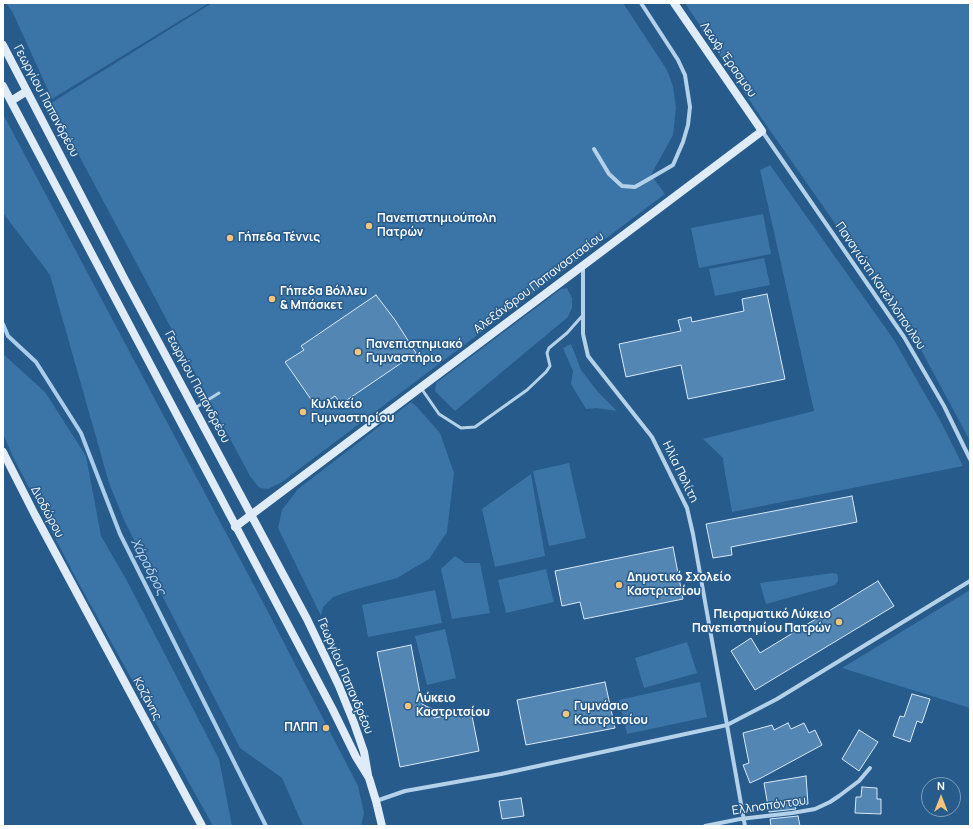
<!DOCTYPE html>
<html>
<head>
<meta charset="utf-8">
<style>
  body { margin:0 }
  #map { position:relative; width:973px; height:829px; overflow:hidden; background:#265b8b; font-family:Manrope,sans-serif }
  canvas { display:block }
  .frame { position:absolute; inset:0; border:4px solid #fff; pointer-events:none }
  .north { position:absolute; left:921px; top:777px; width:40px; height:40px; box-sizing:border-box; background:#265b8b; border:1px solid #7d9db9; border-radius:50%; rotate:0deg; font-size:11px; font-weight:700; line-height:16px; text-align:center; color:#fff }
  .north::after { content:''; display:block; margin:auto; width:14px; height:18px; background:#f2c57a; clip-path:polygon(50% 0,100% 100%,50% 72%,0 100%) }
</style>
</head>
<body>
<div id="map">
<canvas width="973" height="829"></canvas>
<div class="frame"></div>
<div class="north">N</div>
</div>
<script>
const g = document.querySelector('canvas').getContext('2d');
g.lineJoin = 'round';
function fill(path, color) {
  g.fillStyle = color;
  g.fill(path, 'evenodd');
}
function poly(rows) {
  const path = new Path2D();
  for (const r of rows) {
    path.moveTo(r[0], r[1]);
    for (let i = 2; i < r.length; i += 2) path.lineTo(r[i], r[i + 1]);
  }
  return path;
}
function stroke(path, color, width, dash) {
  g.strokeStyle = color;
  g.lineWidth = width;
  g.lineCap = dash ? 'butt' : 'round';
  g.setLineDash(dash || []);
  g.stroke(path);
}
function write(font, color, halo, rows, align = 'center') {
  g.font = font + ' Manrope,sans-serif';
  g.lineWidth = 3;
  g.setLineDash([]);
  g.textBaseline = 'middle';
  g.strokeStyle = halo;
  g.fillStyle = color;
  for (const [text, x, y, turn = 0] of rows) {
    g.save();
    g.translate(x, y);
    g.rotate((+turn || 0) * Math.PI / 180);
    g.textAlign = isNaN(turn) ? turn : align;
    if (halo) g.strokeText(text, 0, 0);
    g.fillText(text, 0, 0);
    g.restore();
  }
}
const green = poly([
  [6,3,209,3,52,99,13,13],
  [212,3,623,3,667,70,673,86,676,108,673,135,651,175,665,194,282,482,268,489,260,488,256,484,250,476,51,103],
  [685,3,970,3,970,441,913,335,762,119],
  [3,114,266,608,358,786,364,813,361,826,303,826,282,778,240,748,146,564,124,520,109,483,50,275,3,213],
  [770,165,894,340,941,422,963,466,732,512,724,467,723,458,703,439,814,411,760,170],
  [763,214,771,254,699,268,691,228],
  [764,258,770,285,715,296,709,269],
  [567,288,572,298,572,308,568,317,455,411,435,391,436,383,561,289],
  [571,344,581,370,598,392,617,411,596,408,586,409,571,384,573,371,563,348],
  [3,354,45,392,86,456,101,536,126,579,219,759,232,826,213,826,79,584,14,459,3,434],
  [411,402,417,407,440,433,454,473,447,532,429,559,397,578,350,591,333,597,323,607,321,616,278,528,282,510,298,489],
  [569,463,586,538,549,546,533,471],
  [531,474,545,556,495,567,482,509],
  [455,556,465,563,480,563,490,613,452,619,441,569],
  [546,569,554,602,506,613,498,580],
  [833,573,837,574,838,578,838,581,835,585,766,604,760,583],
  [435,590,442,623,368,637,362,605],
  [970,590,970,708,842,668],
  [445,629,456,678,427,685,415,636],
  [687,642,697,673,644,688,635,658],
  [700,682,707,717,627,734,619,700]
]);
const stream = poly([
  [3,324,8,336,36,362,81,433,120,534,266,826]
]);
const building = poly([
  [767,294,785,379,688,399,681,365,626,377,619,344,681,331,678,320,691,317,692,322,744,311,742,299,767,294],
  [376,295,395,320,416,353,341,404,335,396,317,408,285,362,304,350,301,346,376,295],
  [852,496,857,522,731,547,732,555,713,558,706,524,852,496],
  [673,547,683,599,584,619,580,602,562,606,555,571,673,547],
  [878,581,894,606,755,690,731,651,751,638,760,653,878,581],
  [411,645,422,704,432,709,434,718,471,711,479,751,400,767,377,652,411,645],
  [605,682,615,728,526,745,517,700,605,682],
  [912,694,930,699,922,723,917,721,910,742,893,736,900,716,904,717,912,694],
  [788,723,791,729,804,723,809,733,815,730,822,745,761,778,750,783,743,765,749,763,743,733,772,725,774,730,788,723],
  [859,730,878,742,859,771,842,759,859,730],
  [806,776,808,804,795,806,796,809,769,812,764,783,806,776],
  [862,787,877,788,877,799,881,799,881,814,855,813,856,797,861,797,862,787],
  [521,798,524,816,502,819,499,801,521,798],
  [798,816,800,826,771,826,770,819,798,816]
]);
const lane = poly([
  [421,388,439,414,461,428,475,427,527,390,546,372,550,366,547,353,549,348,567,333,583,315],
  [195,408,219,393]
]);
const street = poly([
  [762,131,904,337,944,406,970,459],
  [594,149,609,174,622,186,635,187,673,165,683,142,688,125,690,107,685,75,678,60,641,3],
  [583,267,583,334,588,356,652,437,687,508,693,534,745,826],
  [376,801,405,791,501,774,727,725,777,699,970,581],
  [705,826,740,819,792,813,815,809,830,802,839,796,859,781,870,768]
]);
const secondary = poly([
  [3,45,124,278,307,619,339,686,354,723,364,752,368,775],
  [3,86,332,708,356,757,369,778,376,801,382,826],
  [11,101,27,91],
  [3,452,35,515,202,826],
  [235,527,762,131,674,3]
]);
const markers = [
  [369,226,4,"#f2c57a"],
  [230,238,4,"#f2c57a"],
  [272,299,4,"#f2c57a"],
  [358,352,4,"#f2c57a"],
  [303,412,4,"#f2c57a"],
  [619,585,4,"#f2c57a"],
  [839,622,4,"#f2c57a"],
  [408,706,4,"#f2c57a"],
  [566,714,4,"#f2c57a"],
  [326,728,4,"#f2c57a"]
];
const streetNames = [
  ["Λεωφ. Έρασμου",728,60,55],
  ["Γεωργίου Παπανδρέου",46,101,62],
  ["Αλεξάνδρου Παπαναστασίου",539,283,-37],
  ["Παναγιώτη Κανελλόπουλου",880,286,56],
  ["Γεωργίου Παπανδρέου",197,387,62],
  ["Ηλία Πολίτη",680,472,64],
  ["Διοδώρου",47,512,62],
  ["Γεωργίου Παπανδρέου",345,676,67],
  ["Κοζάνης",147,699,62],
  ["Ελλησπόντου",769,806,-8]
];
const poiNames = [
  ["Πανεπιστημιούπολη",377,219],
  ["Πατρών",377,233],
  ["Γήπεδα Τέννις",238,238],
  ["Γήπεδα Βόλλευ",280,292],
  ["& Μπάσκετ",280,306],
  ["Πανεπιστημιακό",366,345],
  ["Γυμναστήριο",366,359],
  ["Κυλικείο",311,405],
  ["Γυμναστηρίου",311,419],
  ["Δημοτικό Σχολείο",627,578],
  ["Καστριτσίου",627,592],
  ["Πειραματικό Λύκειο",831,615,"right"],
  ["Πανεπιστημίου Πατρών",831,629,"right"],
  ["Λύκειο",416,699],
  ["Καστριτσίου",416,713],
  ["Γυμνάσιο",574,707],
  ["Καστριτσίου",574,721],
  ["ΠΛΠΠ",318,728,"right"]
];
const waterNames = [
  ["Χάραδρος",148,567,63]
];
fill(green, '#3b74a7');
stroke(stream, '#a9cdea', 4);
fill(building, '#5386b3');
stroke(building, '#d9e9f7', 1);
stroke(lane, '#b4d1ea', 3);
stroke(street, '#b4d1ea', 4);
stroke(secondary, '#dfecf8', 8);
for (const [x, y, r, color] of markers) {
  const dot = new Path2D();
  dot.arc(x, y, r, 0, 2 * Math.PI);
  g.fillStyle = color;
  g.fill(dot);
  stroke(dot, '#265b8b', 1.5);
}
write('12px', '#fff', '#265b8b', streetNames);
write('bold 12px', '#fff', '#265b8b', poiNames, 'left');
write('italic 13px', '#c0daf1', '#265b8b', waterNames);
</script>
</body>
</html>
